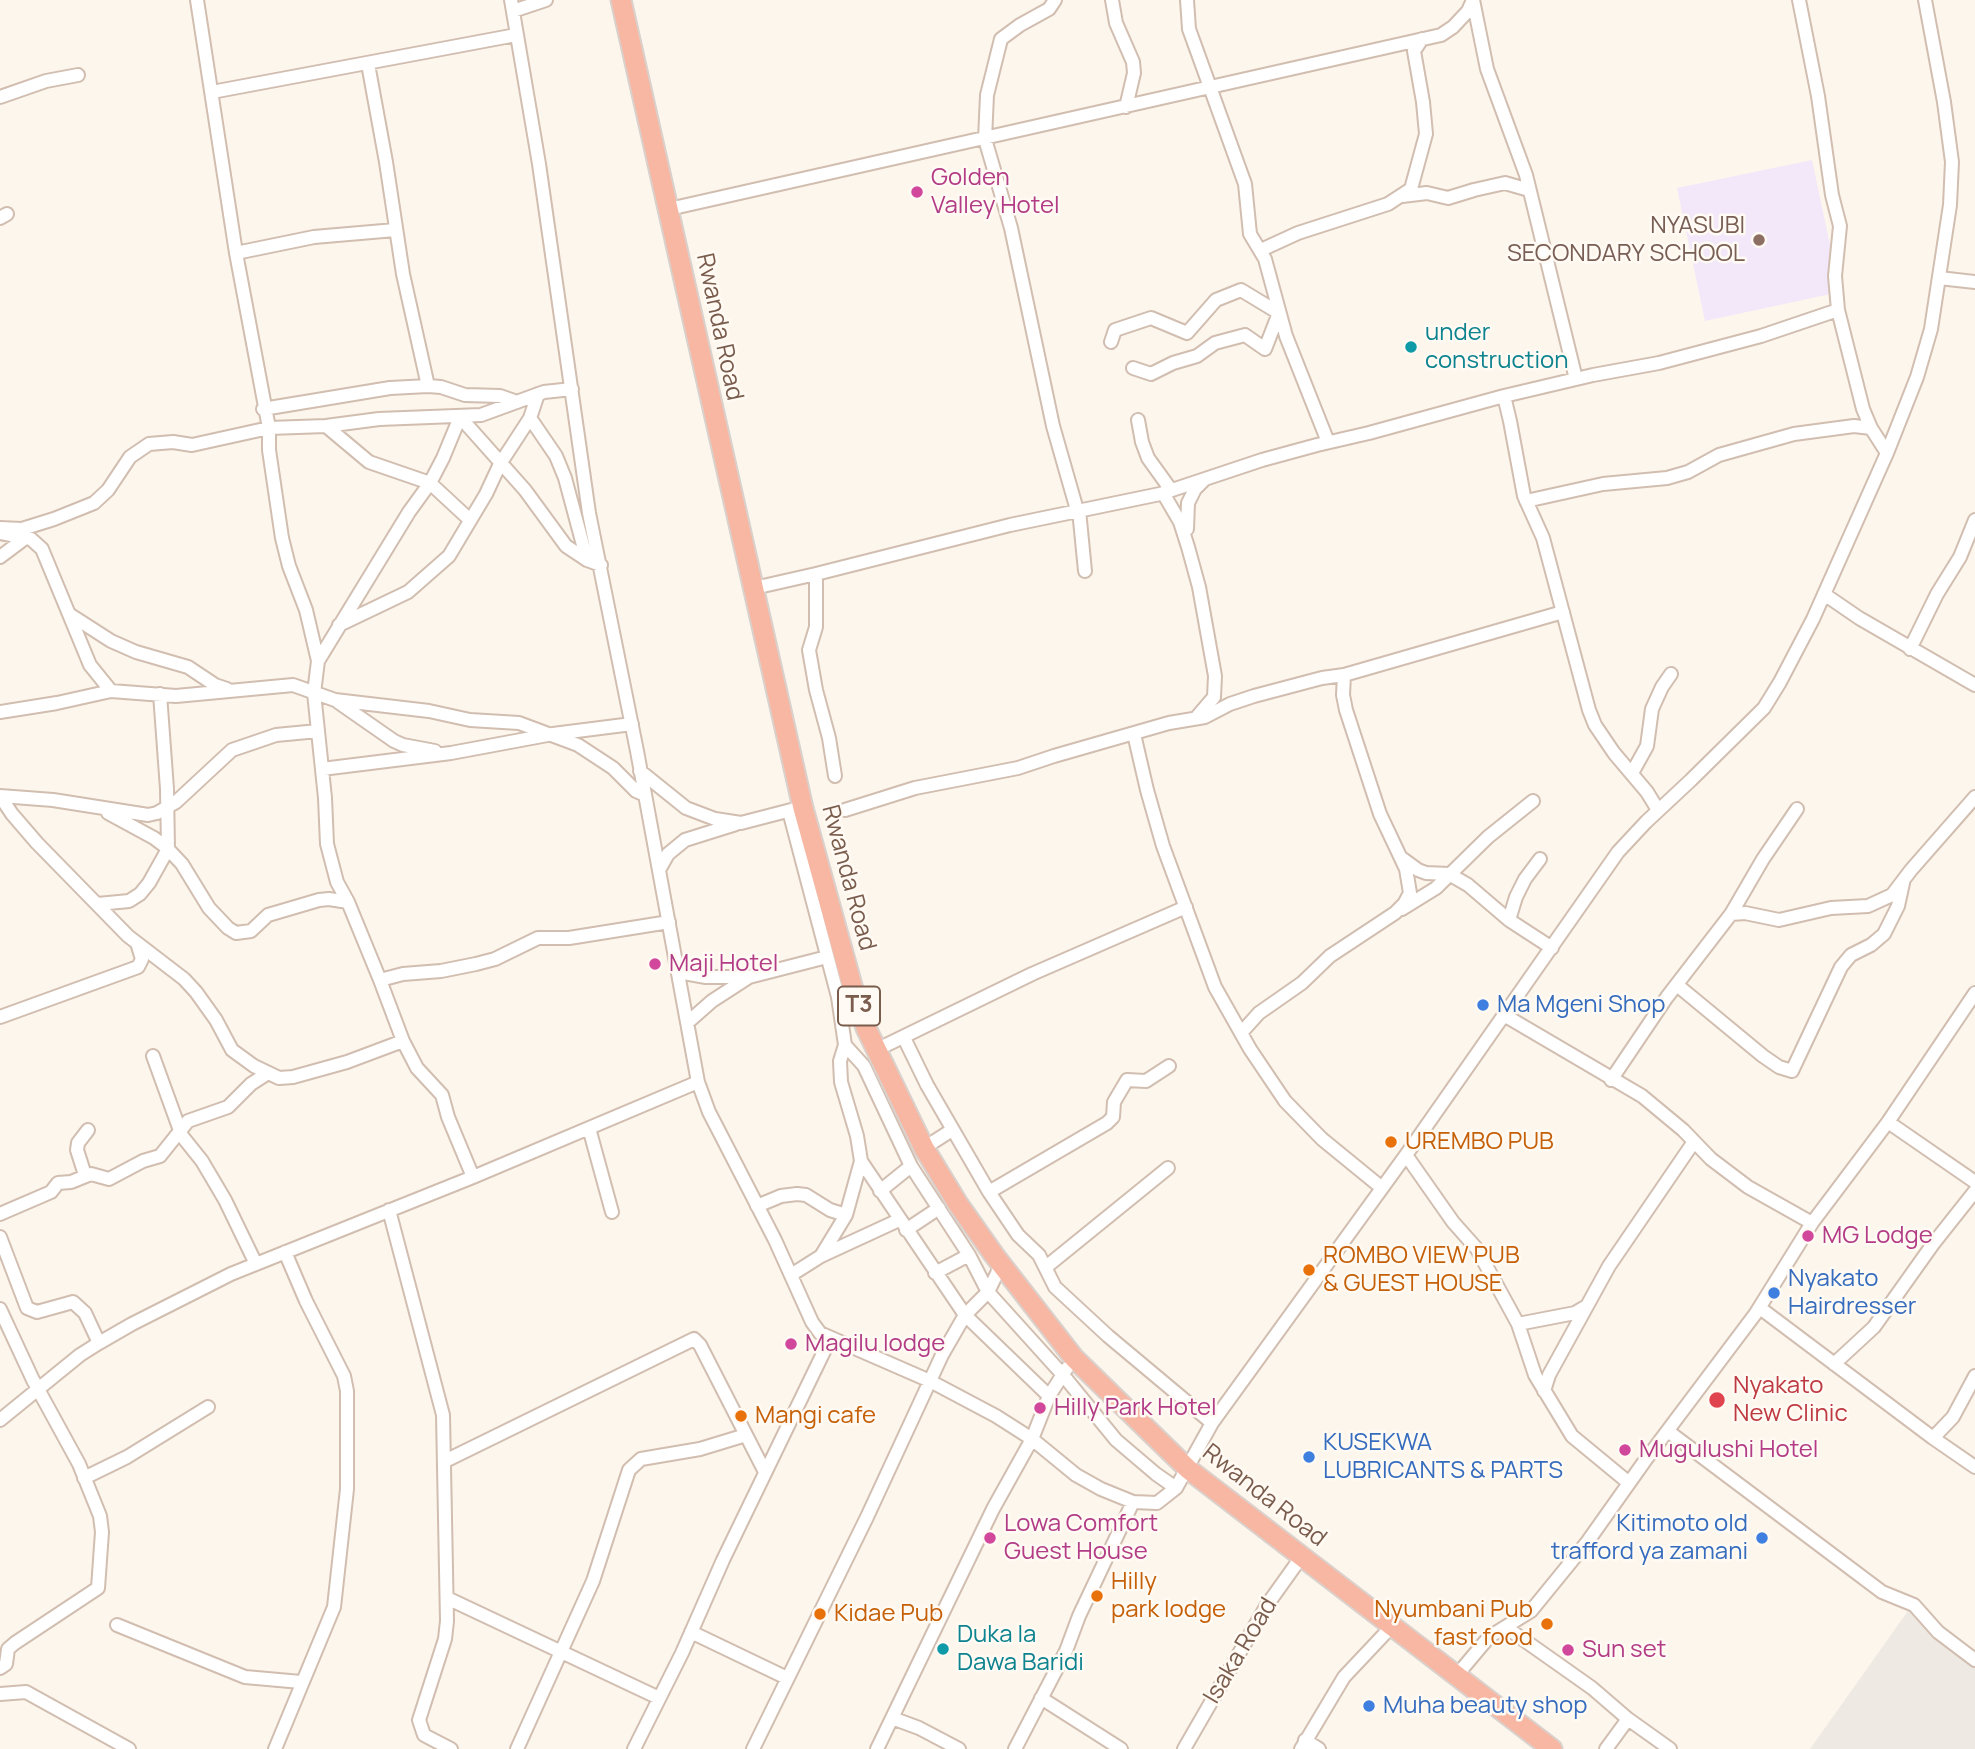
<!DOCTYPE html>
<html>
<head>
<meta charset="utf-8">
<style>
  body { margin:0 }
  canvas { display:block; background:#fdf6ec }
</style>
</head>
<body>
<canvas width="1975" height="1749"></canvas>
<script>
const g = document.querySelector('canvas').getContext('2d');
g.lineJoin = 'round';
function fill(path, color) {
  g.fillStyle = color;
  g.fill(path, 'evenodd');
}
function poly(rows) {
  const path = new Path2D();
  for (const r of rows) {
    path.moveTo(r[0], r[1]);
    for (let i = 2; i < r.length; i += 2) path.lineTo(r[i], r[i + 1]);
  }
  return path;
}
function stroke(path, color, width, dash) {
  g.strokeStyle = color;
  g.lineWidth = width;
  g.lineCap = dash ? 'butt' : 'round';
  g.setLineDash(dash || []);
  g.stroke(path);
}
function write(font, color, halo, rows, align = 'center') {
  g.font = font + ' Manrope,sans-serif';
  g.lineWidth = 5;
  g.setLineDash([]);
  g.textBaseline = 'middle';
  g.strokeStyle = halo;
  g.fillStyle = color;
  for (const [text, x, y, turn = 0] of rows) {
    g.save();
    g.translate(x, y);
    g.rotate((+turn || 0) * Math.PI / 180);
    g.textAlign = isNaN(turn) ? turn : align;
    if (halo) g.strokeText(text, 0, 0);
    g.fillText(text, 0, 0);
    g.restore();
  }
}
const industrial = poly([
  [1910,1608,1975,1663,1975,1749,1810,1749]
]);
const education = poly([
  [1812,160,1840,292,1705,321,1677,188]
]);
const minor = poly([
  [197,0,236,253,269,428,269,450,282,538,289,566,306,610,318,661,314,693,325,798,327,844,337,882,348,902,380,980,403,1041,417,1068,442,1095,448,1117,473,1177],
  [511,0,539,164,589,513,637,751,698,1082,709,1112,775,1240,812,1322,820,1333,930,1381,996,1416,1032,1439,1076,1475,1101,1489,1133,1502,1157,1503,1176,1488,1212,1423,1406,1155,1618,852,1646,822,1691,780,1764,708,1780,682,1813,619,1887,453,1917,377,1931,329,1950,205,1952,162,1944,102,1925,0],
  [1055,0,1049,9,1020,25,1001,39,987,95,985,139,1011,228,1053,426,1077,510],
  [1112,0,1116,23,1133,62,1134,73,1126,107],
  [1187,0,1189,29,1245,184,1250,234,1265,259,1286,336,1328,442],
  [1473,0,1487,69,1526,175,1576,379],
  [1799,0,1818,96,1832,195,1840,226,1835,276,1838,310,1863,409,1871,428,1887,453],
  [513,11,546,0],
  [368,64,386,162,403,274,428,386],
  [212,92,516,35],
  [0,97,46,81,78,75],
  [1402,196,1427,193,1448,198,1474,190,1505,183,1529,190],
  [669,209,1441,35,1453,27,1468,11,1473,0],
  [0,218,7,214],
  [1261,250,1298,233,1388,204,1411,189,1426,134,1423,102,1414,51,1422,39],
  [236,253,314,237,395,230],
  [1939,278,1975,282],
  [1111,342,1115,330,1151,318,1187,333,1216,300,1241,290,1279,313,1265,349,1245,335,1215,343,1197,356,1173,363,1151,374,1133,368],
  [1504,396,1510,421,1524,496,1543,538,1589,710,1595,725,1614,753,1647,792,1658,810],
  [263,409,390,388,428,386,441,387,465,395,500,396,517,402],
  [530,418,556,456,565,478,587,560],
  [1138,420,1142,442,1148,458,1171,490],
  [326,426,369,462,430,483,470,520],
  [1163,493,1180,522,1188,547,1199,587,1215,676,1214,697,1196,718],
  [1526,501,1603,484,1667,478,1688,472,1719,455,1794,434,1854,426,1871,428],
  [1079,510,1085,571],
  [0,528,22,529,54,519,94,503,108,490,130,457,149,444,173,442,192,445,269,428,326,426,379,419,481,415,544,392,572,389],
  [1187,529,1188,503,1195,489,1204,480],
  [0,533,31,539,42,549,90,665,111,691],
  [0,557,24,539],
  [754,588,816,574],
  [1824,594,1859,618,1975,685],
  [69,614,111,641,136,652,188,667,215,685,227,689],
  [339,625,408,592,449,556,486,494,500,464,530,418,538,394],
  [1910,649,1937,594,1960,557,1975,520],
  [318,661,409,512,430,483,443,458,460,417,525,490,566,546,587,560,601,565],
  [338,702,394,741,403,745,435,751],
  [0,712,57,703,111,691,176,696,293,685,335,700,429,711,470,720,519,723,578,745,613,768,636,791,645,795],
  [1134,734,1147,790,1163,846,1215,987,1250,1049,1285,1101,1322,1139,1382,1188],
  [322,769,451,753,553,734,632,724],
  [640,771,686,808,715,819,741,823,795,809],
  [1632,773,1647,746,1652,709,1662,687,1671,674],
  [835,776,829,738,816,690,809,650,816,627,816,574,1010,525,1160,494,1262,460,1317,445,1369,433,1504,396,1593,375,1659,363,1761,336,1838,310],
  [0,796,12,814,37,843,128,936,184,979,196,992,216,1020,232,1050,254,1066,279,1078,293,1077,347,1062,403,1041],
  [0,796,53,800,148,815,157,813,176,802,232,750,276,735,318,731],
  [845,810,915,788,1018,768,1054,756,1169,723,1205,717,1230,704,1254,696,1322,678,1344,675,1563,612],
  [789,811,838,997,845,1045,840,1061,841,1082,857,1136,861,1161,965,1315,1049,1396],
  [108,813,154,838,166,847,182,864,209,908,228,928,236,933,251,931,268,915,319,900,329,899,348,902],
  [1403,859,1418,870,1426,873,1449,874,1468,885,1509,920,1552,948],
  [659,870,668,854,685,840,736,824],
  [98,904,129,901,140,894,149,883,168,849,167,789,160,694],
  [1402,909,1436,888,1488,837,1533,801],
  [1731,914,1745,913,1779,920,1831,908,1868,906,1892,895,1911,870,1975,797],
  [1509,920,1516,897,1525,879,1540,859],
  [678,972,706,977,749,977],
  [380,980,403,974,441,971,476,964,495,959,538,938,569,938,669,922],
  [1677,985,1763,1056,1779,1067,1792,1071,1841,967,1851,955,1871,945,1884,934,1898,906,1903,883],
  [1504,1015,1642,1096,1683,1130,1711,1159,1748,1187,1812,1223],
  [0,1017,138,967,142,959,137,943],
  [687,1023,712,1001,749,977,827,957],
  [1241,1033,1259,1013,1302,983,1330,956,1395,913,1404,904,1410,893,1406,869,1380,814,1346,710,1343,695,1344,675],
  [905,1037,906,1042,927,1085,989,1192,1018,1235,1039,1255,1055,1287,1108,1336,1212,1423],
  [845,1045,864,1066,911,1166,969,1255,988,1292,1063,1375,1116,1440,1156,1474,1176,1488],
  [876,1050,1032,974,1186,907],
  [153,1056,182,1136,202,1161,225,1200,256,1264],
  [1611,1080,1667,997,1731,914,1763,859,1797,809],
  [1888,1122,1975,1182],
  [589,1128,612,1212],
  [924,1148,952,1130],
  [1406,1155,1453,1222,1477,1249,1518,1324,1535,1375,1572,1436,1629,1483],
  [85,1175,77,1150,78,1143,88,1130],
  [880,1191,911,1166],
  [989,1192,1107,1123,1113,1117,1114,1102,1127,1080,1146,1081,1169,1066],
  [757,1206,781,1196,797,1194,806,1195,830,1210,846,1215,861,1161],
  [389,1210,443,1415,447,1621,445,1639,419,1720,424,1735,451,1749],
  [0,1214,51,1192,58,1183,71,1182,91,1174,109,1179,143,1161,160,1156,188,1121,228,1107,251,1084,268,1073],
  [906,1230,939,1208],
  [0,1237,27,1308,37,1312,73,1302,85,1313,99,1343],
  [821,1256,846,1215],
  [1046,1267,1168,1168],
  [935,1273,969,1255],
  [791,1275,821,1256,899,1220],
  [1760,1308,1933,1438,1975,1467],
  [0,1309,33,1380,79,1464,100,1516,102,1532,98,1588,15,1643,8,1649,6,1664,0,1668],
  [1518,1324,1575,1313,1587,1306],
  [1834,1364,1874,1327,1933,1244,1975,1191],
  [1544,1391,1549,1375,1609,1266,1693,1143],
  [0,1420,80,1355,99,1343,132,1324,231,1274,473,1177,698,1082],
  [1669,1432,1882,1592,1914,1605,1938,1632,1975,1660],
  [1933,1438,1953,1417,1975,1376],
  [445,1461,694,1339,700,1345,765,1472],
  [84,1478,127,1457,208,1407],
  [447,1598,659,1698],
  [117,1625,245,1677,301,1682],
  [1507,1628,1592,1688,1628,1719,1670,1749],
  [691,1632,787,1678],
  [1457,1675,1489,1637,1531,1611,1588,1541,1644,1462,1756,1313,1812,1223,1888,1122,1975,993],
  [0,1694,26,1692,129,1749],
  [1041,1698,1121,1749],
  [892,1718,919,1728,959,1749],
  [1305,1740,1319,1749],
  [275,1749,334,1607,347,1489,347,1391,344,1376,306,1301,285,1252],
  [517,1749,593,1581,629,1470,641,1459,700,1449,746,1435],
  [634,1749,682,1653,723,1560,830,1339],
  [753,1749,867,1517,942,1355,965,1315,988,1292,1001,1265],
  [877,1749,993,1509,1032,1439,1049,1396,1067,1368],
  [1015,1749,1066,1651,1079,1616,1133,1502],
  [1184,1749,1267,1605,1302,1556],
  [1301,1749,1344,1677,1393,1625],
  [1606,1749,1628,1719]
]);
const highway = poly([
  [621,0,803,808,853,989,866,1028,924,1148,958,1204,994,1255,1074,1358,1188,1469,1552,1749]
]);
const markers = [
  [917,192,7,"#d1479c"],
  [1759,240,7,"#8d6e63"],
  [1411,347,7,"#0f9aa8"],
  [655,964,7,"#d1479c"],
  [1483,1005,7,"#3f7fe0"],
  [1391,1142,7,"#e8710a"],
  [1808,1236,7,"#d1479c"],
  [1309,1270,7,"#e8710a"],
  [1774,1293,7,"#3f7fe0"],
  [791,1344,7,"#d1479c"],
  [1717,1400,9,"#e0444e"],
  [1040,1408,7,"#d1479c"],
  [741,1416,7,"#e8710a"],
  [1625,1450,7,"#d1479c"],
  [1309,1457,7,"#3f7fe0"],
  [990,1538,7,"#d1479c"],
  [1762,1538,7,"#3f7fe0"],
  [1097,1596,7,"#e8710a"],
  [820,1614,7,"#e8710a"],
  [1547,1624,7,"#e8710a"],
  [943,1649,7,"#0f9aa8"],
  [1568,1650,7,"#d1479c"],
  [1369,1706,7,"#3f7fe0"]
];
const shields = [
  [859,1006,42]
];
const shieldNames = [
  ["T3",859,1006]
];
const hotelNames = [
  ["Golden",931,178],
  ["Valley Hotel",931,206],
  ["Maji Hotel",669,964],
  ["MG Lodge",1822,1236],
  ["Magilu lodge",805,1344],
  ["Hilly Park Hotel",1054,1408],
  ["Mugulushi Hotel",1639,1450],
  ["Lowa Comfort",1004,1524],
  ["Guest House",1004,1552],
  ["Sun set",1582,1650]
];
const educationNames = [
  ["NYASUBI",1745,226],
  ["SECONDARY SCHOOL",1745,254]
];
const streetNames = [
  ["Rwanda Road",719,327,78],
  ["Rwanda Road",848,878,75],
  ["Rwanda Road",1264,1496,38],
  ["Isaka Road",1241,1651,-59]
];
const cultureNames = [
  ["under",1425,333],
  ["construction",1425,361],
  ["Duka la",957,1635],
  ["Dawa Baridi",957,1663]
];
const shopNames = [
  ["Ma Mgeni Shop",1497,1005],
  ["Nyakato",1788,1279],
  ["Hairdresser",1788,1307],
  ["KUSEKWA",1323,1443],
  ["LUBRICANTS & PARTS",1323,1471],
  ["Kitimoto old",1748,1524,"right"],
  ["trafford ya zamani",1748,1552,"right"],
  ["Muha beauty shop",1383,1706]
];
const foodNames = [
  ["UREMBO PUB",1405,1142],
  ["ROMBO VIEW PUB",1323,1256],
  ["& GUEST HOUSE",1323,1284],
  ["Mangi cafe",755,1416],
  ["Hilly",1111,1582],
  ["park lodge",1111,1610],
  ["Nyumbani Pub",1533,1610,"right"],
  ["fast food",1533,1638,"right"],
  ["Kidae Pub",834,1614]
];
const healthNames = [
  ["Nyakato",1733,1386],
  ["New Clinic",1733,1414]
];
fill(industrial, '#efe9e4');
fill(education, '#f3e8fa');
stroke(minor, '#d1beb0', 16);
stroke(highway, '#dad1cd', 23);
stroke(minor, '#fff', 12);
stroke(highway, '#f7b7a3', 19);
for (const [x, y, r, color] of markers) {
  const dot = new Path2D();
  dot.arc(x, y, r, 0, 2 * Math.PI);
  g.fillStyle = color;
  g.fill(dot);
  stroke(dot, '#fffaf3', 2.5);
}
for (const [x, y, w] of shields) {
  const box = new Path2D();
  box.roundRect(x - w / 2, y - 19.5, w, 39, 5);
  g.fillStyle = '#fffaf3';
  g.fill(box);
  stroke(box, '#7a5c4d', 2);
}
write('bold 23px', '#7a5c4d', null, shieldNames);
write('24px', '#b23c85', '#fffaf3', hotelNames, 'left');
write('24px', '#785e54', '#fffaf3', educationNames, 'right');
write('24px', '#7a5c4d', '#fffaf3', streetNames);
write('24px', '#0d838f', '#fffaf3', cultureNames, 'left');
write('24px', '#366cbe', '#fffaf3', shopNames, 'left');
write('24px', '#c56008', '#fffaf3', foodNames, 'left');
write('24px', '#be3a42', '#fffaf3', healthNames, 'left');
</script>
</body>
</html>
